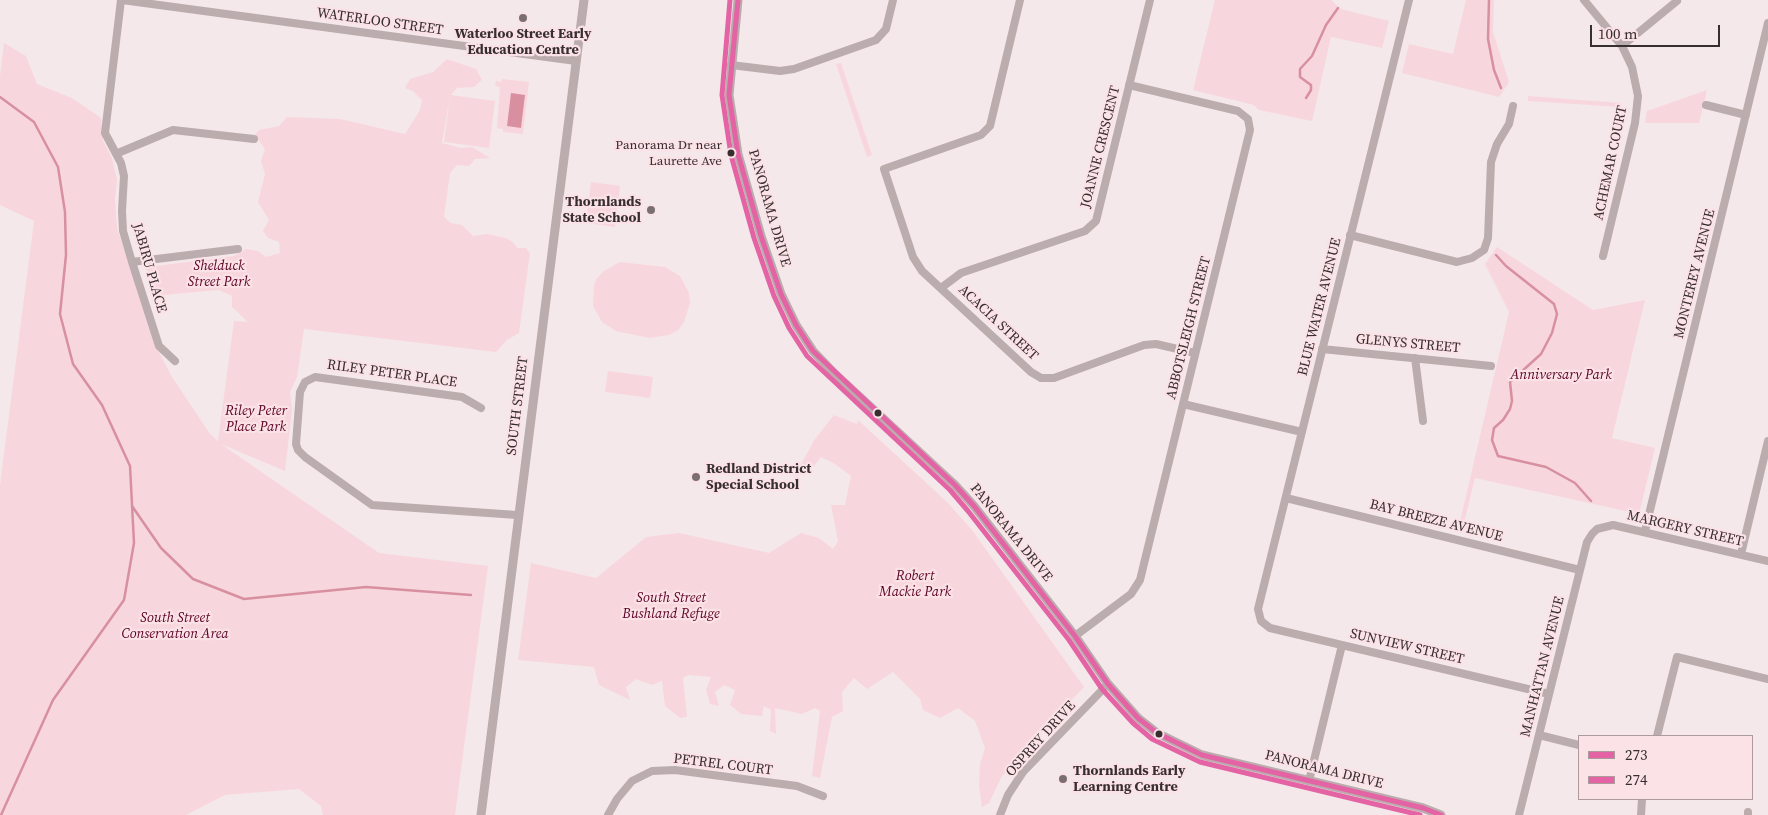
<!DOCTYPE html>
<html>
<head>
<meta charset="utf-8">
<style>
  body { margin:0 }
  #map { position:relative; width:1768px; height:815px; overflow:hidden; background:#f5e8ea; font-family:"Source Serif 4",serif }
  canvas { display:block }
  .legend { position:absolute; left:1578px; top:735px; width:175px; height:65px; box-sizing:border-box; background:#fbe2e6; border:1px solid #ad9a9d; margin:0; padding:6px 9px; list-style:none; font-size:15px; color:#372e2f }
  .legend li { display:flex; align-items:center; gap:10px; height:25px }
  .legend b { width:25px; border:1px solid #ad9a9d }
  .scale { position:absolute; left:1590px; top:25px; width:130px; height:22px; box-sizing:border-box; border:2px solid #372e2f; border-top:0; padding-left:6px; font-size:15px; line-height:18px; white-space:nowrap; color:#372e2f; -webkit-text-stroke:4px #fbe2e6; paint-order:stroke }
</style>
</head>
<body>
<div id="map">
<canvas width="1768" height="815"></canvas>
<ul class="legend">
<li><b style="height:6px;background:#e463a4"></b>273</li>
<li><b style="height:6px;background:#e463a4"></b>274</li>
</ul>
<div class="scale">100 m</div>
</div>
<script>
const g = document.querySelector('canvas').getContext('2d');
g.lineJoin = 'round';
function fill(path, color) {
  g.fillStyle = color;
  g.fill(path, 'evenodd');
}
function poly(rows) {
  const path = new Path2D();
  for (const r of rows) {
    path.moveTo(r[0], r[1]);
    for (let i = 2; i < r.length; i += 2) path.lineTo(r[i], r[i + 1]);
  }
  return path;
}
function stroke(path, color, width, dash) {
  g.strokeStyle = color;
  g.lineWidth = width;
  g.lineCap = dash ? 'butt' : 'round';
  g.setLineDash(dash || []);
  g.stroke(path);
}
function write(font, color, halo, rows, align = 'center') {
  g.font = font + ' "Source Serif 4",serif';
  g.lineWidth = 4.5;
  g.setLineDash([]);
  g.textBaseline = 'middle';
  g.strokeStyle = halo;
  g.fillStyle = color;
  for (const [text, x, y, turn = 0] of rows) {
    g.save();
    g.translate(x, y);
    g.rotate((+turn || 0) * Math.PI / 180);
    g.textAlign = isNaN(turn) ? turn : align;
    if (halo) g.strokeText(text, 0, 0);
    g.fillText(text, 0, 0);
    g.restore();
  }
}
const green = poly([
  [1215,0,1331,0,1341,9,1389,21,1382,48,1331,37,1312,121,1259,110,1254,105,1193,90],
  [1466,0,1494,0,1493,32,1509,82,1499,97,1402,73,1409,44,1453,54],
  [4,43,26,56,37,84,72,98,101,118,103,141,112,158,117,180,115,199,117,228,158,350,172,377,210,434,218,441,234,321,248,322,232,307,232,296,219,290,152,296,145,273,148,267,234,256,246,249,258,251,266,257,280,253,279,242,268,238,263,231,269,220,258,202,265,174,261,161,265,149,255,135,259,130,279,126,287,117,340,119,405,134,420,110,422,100,413,91,405,88,410,79,433,72,447,59,476,69,482,80,474,87,457,88,451,95,495,101,489,148,444,142,450,96,442,143,461,148,472,147,490,158,475,159,469,166,457,165,450,173,444,217,451,223,462,225,473,236,487,234,506,238,514,243,517,248,526,248,530,253,519,333,507,340,496,352,304,329,297,377,290,392,292,409,285,471,221,444,379,553,488,566,455,815,323,815,321,806,299,789,225,795,186,815,0,815,0,485,34,221,0,205,0,76],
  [841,63,872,155,867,157,836,64],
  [502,79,529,82,523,134,503,132,503,129,497,128,500,87,495,86,496,81,501,82],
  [1707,90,1699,123,1645,123,1647,111],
  [1528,96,1621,103,1621,107,1528,101],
  [591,182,620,186,615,227,586,223],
  [1497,247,1593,310,1645,300,1612,438,1655,448,1639,514,1475,478,1462,531,1458,530,1509,312,1485,264],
  [620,262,665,267,680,276,689,293,690,303,684,322,678,330,669,335,649,338,616,331,602,322,593,306,594,286,597,278,604,271],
  [608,371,653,377,650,398,605,392],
  [834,415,857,424,858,420,947,502,972,530,1084,687,1026,748,1019,760,1002,776,989,803,982,807,979,786,980,764,985,748,975,721,958,708,940,718,923,710,920,699,893,672,867,689,854,678,842,692,843,711,832,717,820,778,812,776,820,711,815,708,802,714,775,708,776,734,770,731,771,710,764,706,762,716,741,714,730,705,735,690,724,685,715,692,719,706,710,704,706,690,711,677,688,675,683,678,687,717,680,718,665,706,662,681,652,685,636,679,626,687,630,700,599,685,594,667,518,660,531,563,596,578,646,537,679,533,769,553,801,533,819,538,833,549,838,541,831,505,845,505,851,476,835,464,821,457,810,471,794,477,815,439]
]);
const water = poly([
  [511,93,525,95,521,128,507,126]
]);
const stream = poly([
  [1489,0,1488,39,1494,70,1501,88],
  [0,97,34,122,58,167,65,212,66,255,60,314,73,364,102,405,130,466,134,543,124,600,53,700,1,815],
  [1306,98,1311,90,1311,85,1300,77,1300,69,1312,56,1326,25,1338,8],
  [1496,255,1506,266,1554,304,1557,314,1552,333,1541,354,1510,382,1512,401,1510,409,1503,420,1494,428,1492,440,1498,456,1546,467,1575,483,1591,501],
  [132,506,161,548,193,579,244,599,366,587,471,595]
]);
const minor = poly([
  [121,0,105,133,121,163,124,176,122,211,123,231,132,262,159,346,175,361],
  [122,0,576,61],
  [1020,0,990,126,981,135,884,169,913,257,922,271,1031,372,1041,378,1054,378,1144,345,1156,344,1195,353],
  [1409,0,1258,609,1261,621,1270,628,1549,694],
  [1584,0,1622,46,1632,67,1638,96,1635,123,1603,256],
  [1622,46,1677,1],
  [731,65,780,71,794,69,876,40,886,29,893,0],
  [1706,105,1746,115],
  [118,153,173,130,254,139],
  [1350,235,1457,262,1472,258,1484,250,1488,238,1491,162,1497,144,1509,124,1513,106],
  [132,262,238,249],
  [941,288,961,273,1085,231,1096,221,1150,0],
  [1322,349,1491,366],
  [1415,358,1423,421],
  [1183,404,1302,432],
  [481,408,462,397,315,377,305,382,300,392,296,444,298,450,305,457,372,505,517,515],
  [1286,498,1580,570],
  [1645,531,1768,23],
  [1741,554,1768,441],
  [1075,636,1131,594,1140,580,1250,130,1248,119,1238,111,1129,85],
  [1539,735,1579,745],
  [1657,736,1677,657,1768,679],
  [1309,781,1342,645],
  [608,815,617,799,632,781,652,771,675,770,797,786,823,796],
  [1000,815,1008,795,1023,772,1108,684],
  [1519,815,1580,570,1587,542,1592,534,1597,529,1613,525,1768,561],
  [1641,815,1642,799],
  [1748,815,1748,812]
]);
const tertiary = poly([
  [738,0,729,95,738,154,761,236,781,294,796,325,813,351,835,374,955,485,974,506,1075,636,1108,684,1138,718,1157,733,1202,755,1423,808,1441,815],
  [481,815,584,0]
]);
const bus1 = poly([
  [738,0,729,95,738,154,761,236,781,294,796,325,813,351,955,485,974,506,1075,636,1108,684,1138,718,1157,733,1202,755,1423,808,1441,815]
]);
const bus2 = poly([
  [730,0,722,95,731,155,754,238,774,296,789,328,807,356,950,490,968,511,1069,640,1102,689,1133,723,1152,739,1200,762,1420,815]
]);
const markers = [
  [523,18,5,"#7a6f70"],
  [731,153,4.5,"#372e2f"],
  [651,210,5,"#7a6f70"],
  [878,413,4.5,"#372e2f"],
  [696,477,5,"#7a6f70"],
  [1159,734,4.5,"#372e2f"],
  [1063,779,5,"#7a6f70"]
];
const busNames = [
  ["Panorama Dr near",722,146],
  ["Laurette Ave",722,162]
];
const streetNames = [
  ["WATERLOO STREET",380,22,8],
  ["JOANNE CRESCENT",1101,147,-76],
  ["ACHEMAR COURT",1611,163,-78],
  ["PANORAMA DRIVE",769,208,74],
  ["JABIRU PLACE",149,268,74],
  ["MONTEREY AVENUE",1695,274,-76],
  ["BLUE WATER AVENUE",1320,307,-76],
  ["ACACIA STREET",998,323,43],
  ["ABBOTSLEIGH STREET",1189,328,-76],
  ["GLENYS STREET",1408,344,5],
  ["RILEY PETER PLACE",392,374,8],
  ["SOUTH STREET",518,406,-83],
  ["BAY BREEZE AVENUE",1436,521,14],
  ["MARGERY STREET",1685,529,13],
  ["PANORAMA DRIVE",1011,533,51],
  ["SUNVIEW STREET",1407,647,13],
  ["MANHATTAN AVENUE",1543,667,-76],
  ["OSPREY DRIVE",1041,739,-48],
  ["PETREL COURT",723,765,7],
  ["PANORAMA DRIVE",1324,770,14]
];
const poiNames = [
  ["Waterloo Street Early",523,34,"center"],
  ["Education Centre",523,50,"center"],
  ["Thornlands",641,202,"right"],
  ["State School",641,218,"right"],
  ["Redland District",706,469],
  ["Special School",706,485],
  ["Thornlands Early",1073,771],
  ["Learning Centre",1073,787]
];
const parkNames = [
  ["Shelduck",219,266],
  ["Street Park",219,282],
  ["Anniversary Park",1561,375],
  ["Riley Peter",256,411],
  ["Place Park",256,427],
  ["Robert",915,576],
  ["Mackie Park",915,592],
  ["South Street",671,598],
  ["Bushland Refuge",671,614],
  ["South Street",175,618],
  ["Conservation Area",175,634]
];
fill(green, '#f7d7dd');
fill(water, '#d890a0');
stroke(stream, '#d890a0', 2.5);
stroke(minor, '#bbacae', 8);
stroke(tertiary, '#bbacae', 9);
stroke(bus1, '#e463a4', 5);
stroke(bus2, '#e463a4', 5);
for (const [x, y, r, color] of markers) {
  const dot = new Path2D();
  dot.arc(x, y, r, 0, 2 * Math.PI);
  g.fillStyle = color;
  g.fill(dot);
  stroke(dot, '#fbe2e6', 2);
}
write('13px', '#372e2f', '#fbe2e6', busNames, 'right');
write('14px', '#372e2f', '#fbe2e6', streetNames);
write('bold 14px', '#372e2f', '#fbe2e6', poiNames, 'left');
write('italic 14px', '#5d0025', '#fbe2e6', parkNames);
</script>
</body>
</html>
